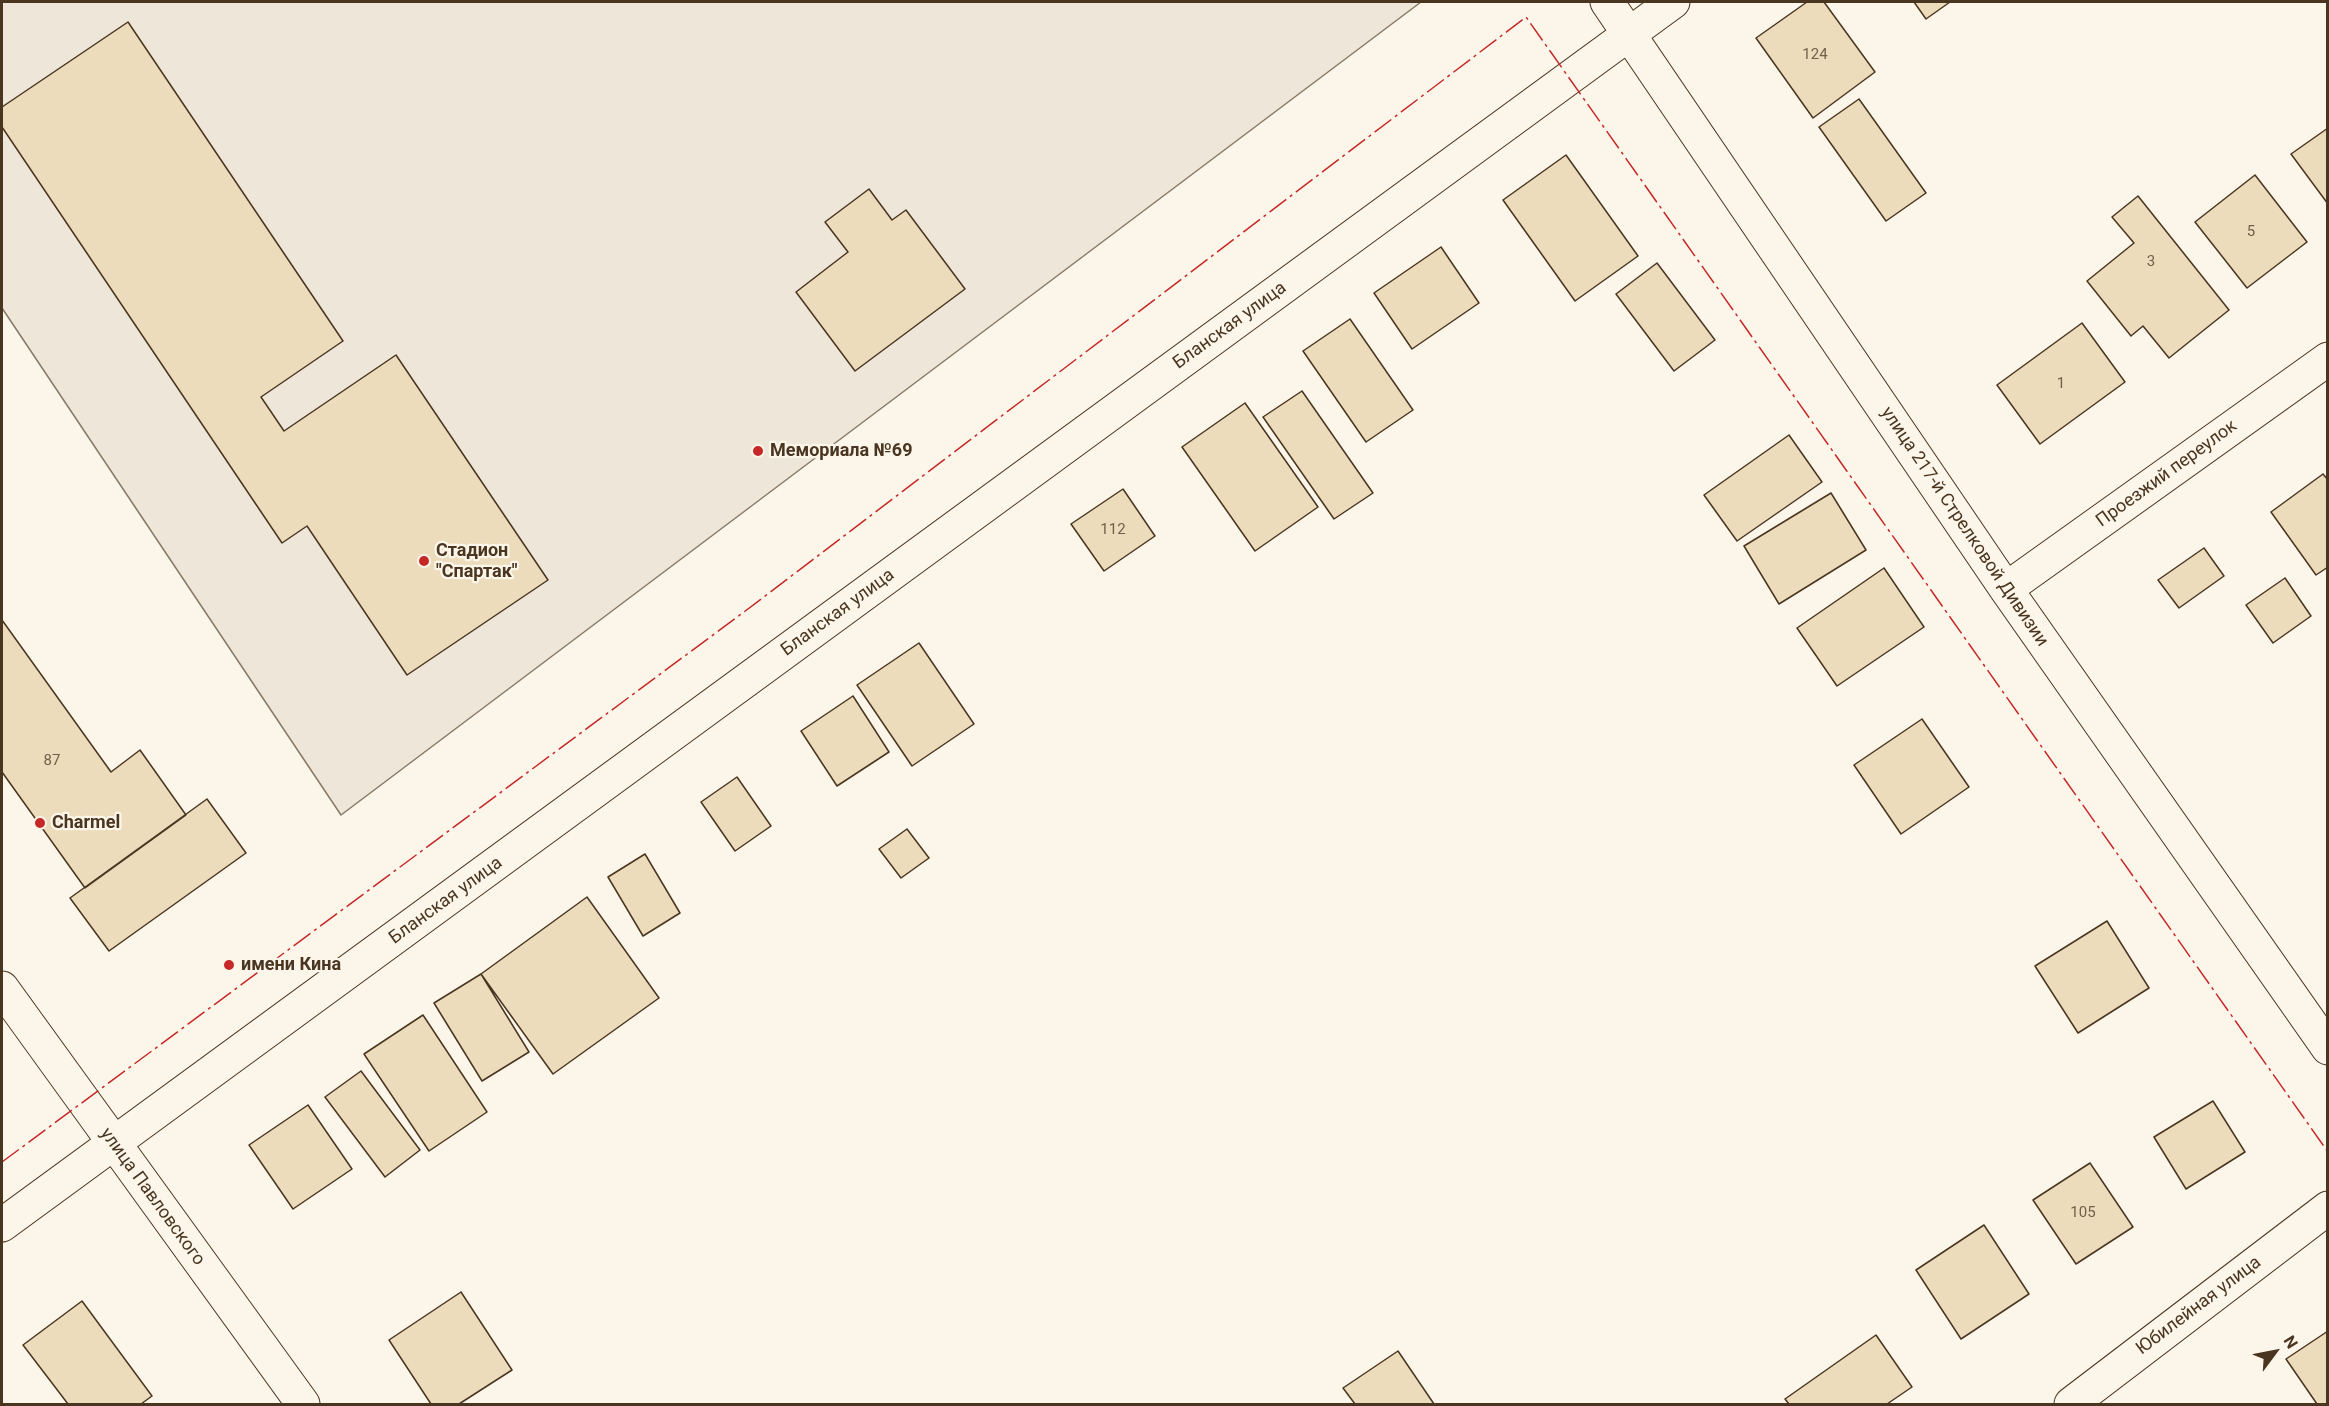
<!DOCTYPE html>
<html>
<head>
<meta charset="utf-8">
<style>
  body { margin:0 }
  #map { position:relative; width:2329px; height:1406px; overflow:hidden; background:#fbf6e9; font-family:Roboto,sans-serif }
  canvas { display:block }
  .frame { position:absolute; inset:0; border:3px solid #4a3520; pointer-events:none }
  .north { position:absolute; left:2245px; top:1322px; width:60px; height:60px; -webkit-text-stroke:4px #fbf6e9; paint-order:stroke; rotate:58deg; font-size:16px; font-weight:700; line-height:24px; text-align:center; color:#4a3520 }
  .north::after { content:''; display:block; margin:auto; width:21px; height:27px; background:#4a3520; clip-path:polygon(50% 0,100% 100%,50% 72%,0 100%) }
</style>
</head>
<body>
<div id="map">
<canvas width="2329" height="1406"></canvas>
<div class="frame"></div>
<div class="north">N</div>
</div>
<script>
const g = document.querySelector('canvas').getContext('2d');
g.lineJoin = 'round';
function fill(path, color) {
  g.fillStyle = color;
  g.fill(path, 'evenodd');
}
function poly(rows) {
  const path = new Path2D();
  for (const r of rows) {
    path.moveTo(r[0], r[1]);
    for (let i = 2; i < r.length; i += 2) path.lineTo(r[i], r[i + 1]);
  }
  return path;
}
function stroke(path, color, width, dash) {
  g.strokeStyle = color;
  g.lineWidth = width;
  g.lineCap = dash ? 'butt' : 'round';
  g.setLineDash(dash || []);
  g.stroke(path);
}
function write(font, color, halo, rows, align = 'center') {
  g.font = font + ' Roboto,sans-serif';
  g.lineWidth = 4.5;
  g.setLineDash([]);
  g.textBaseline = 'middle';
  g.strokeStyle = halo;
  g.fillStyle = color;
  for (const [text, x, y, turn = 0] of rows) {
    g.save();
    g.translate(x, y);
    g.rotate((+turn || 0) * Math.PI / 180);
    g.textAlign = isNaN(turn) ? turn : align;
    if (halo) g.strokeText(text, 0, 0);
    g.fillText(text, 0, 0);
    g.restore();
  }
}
const green = poly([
  [2,2,1421,2,341,815,2,308,2,2]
]);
const building = poly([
  [1807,2,1824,2,1875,72,1813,118,1756,38,1807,2],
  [1914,2,1950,2,1926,19,1914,2],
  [128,22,343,341,261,397,284,431,396,355,548,580,407,675,307,526,282,543,2,127,2,107,128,22],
  [1859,99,1926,193,1886,221,1819,127,1859,99],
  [2328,128,2328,204,2291,154,2328,128],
  [1566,155,1638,256,1575,301,1503,200,1566,155],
  [2255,175,2307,242,2247,288,2195,222,2255,175],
  [869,189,892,220,906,210,965,289,855,371,796,292,848,252,825,222,869,189],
  [2138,196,2229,310,2169,358,2143,326,2131,336,2087,281,2134,243,2112,217,2138,196],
  [1441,247,1479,303,1412,349,1374,293,1441,247],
  [1657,263,1715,340,1674,371,1616,294,1657,263],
  [1350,319,1413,410,1366,442,1303,351,1350,319],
  [2082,323,2125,382,2040,444,1997,385,2082,323],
  [1302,391,1373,493,1334,519,1263,417,1302,391],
  [1245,403,1318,507,1255,551,1182,447,1245,403],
  [1789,435,1822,482,1737,541,1704,495,1789,435],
  [2323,474,2328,480,2328,567,2316,575,2271,512,2323,474],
  [1123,489,1155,536,1104,571,1071,524,1123,489],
  [1831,493,1866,550,1779,604,1744,546,1831,493],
  [2204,548,2224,576,2179,608,2158,580,2204,548],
  [1884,568,1924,627,1837,686,1797,628,1884,568],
  [2285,578,2311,616,2273,643,2246,605,2285,578],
  [2,620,111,772,140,750,186,815,85,888,2,772,2,620],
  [919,643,974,724,912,766,857,685,919,643],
  [853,696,889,752,837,786,801,731,853,696],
  [1922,719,1969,787,1901,834,1854,765,1922,719],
  [737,777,771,826,735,851,701,802,737,777],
  [207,799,246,853,109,951,70,898,207,799],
  [907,829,929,858,901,878,879,849,907,829],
  [645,854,680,913,643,936,608,877,645,854],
  [587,897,659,998,553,1074,481,974,587,897],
  [2107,921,2149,988,2078,1033,2035,966,2107,921],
  [481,974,529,1052,482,1081,434,1003,481,974],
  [423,1015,487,1112,429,1151,364,1054,423,1015],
  [361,1071,420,1150,385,1177,325,1097,361,1071],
  [2213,1101,2245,1152,2186,1189,2154,1137,2213,1101],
  [308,1105,352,1169,293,1209,249,1145,308,1105],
  [2090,1163,2133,1227,2076,1264,2033,1200,2090,1163],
  [1984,1225,2029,1294,1961,1339,1916,1270,1984,1225],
  [461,1292,512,1370,459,1404,431,1404,389,1340,461,1292],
  [82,1301,152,1396,141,1404,68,1404,23,1345,82,1301],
  [2328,1331,2328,1404,2317,1404,2286,1359,2328,1331],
  [1876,1335,1912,1387,1887,1404,1789,1404,1785,1399,1876,1335],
  [1398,1351,1434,1404,1355,1404,1343,1388,1398,1351]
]);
const minor = poly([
  [1607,2,2006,589,2328,1048],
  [2006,589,2328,359],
  [2,988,303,1404],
  [2,1225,1673,2],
  [2071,1404,2328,1208]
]);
const power = poly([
  [2,1162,744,612,1526,17,2328,1152]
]);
const markers = [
  [758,451,6,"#c62828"],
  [424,561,6,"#c62828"],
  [40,823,6,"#c62828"],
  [229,965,6,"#c62828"]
];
const numberNames = [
  ["124",1815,55],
  ["5",2251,232],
  ["3",2151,262],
  ["1",2061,384],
  ["112",1113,530],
  ["87",52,761],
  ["105",2083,1213]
];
const streetNames = [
  ["Бланская улица",1230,326,-36],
  ["Проезжий переулок",2167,474,-36],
  ["улица 217-й Стрелковой Дивизии",1964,527,56],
  ["Бланская улица",838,613,-36],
  ["Бланская улица",446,901,-36],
  ["улица Павловского",152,1197,54],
  ["Юбилейная улица",2199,1306,-37]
];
const poiNames = [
  ["Мемориала №69",770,451],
  ["Стадион",436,551],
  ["\"Спартак\"",436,572],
  ["Charmel",52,823],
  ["имени Кина",241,965]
];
fill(green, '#ede6d9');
stroke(green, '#887966', 1.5);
fill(building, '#ecdcbc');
stroke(building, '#4a3520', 1.5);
stroke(minor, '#4a3520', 35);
stroke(minor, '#fbf6e9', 33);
stroke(power, '#c62828', 1.5, [21, 4.5, 3, 4.5]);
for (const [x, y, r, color] of markers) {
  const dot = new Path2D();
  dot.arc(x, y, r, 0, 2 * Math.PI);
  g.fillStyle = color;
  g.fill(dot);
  stroke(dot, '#fbf6e9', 2);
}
write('15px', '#725f47', null, numberNames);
write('18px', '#4a3520', '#fbf6e9', streetNames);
write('bold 18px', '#4a3520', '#fbf6e9', poiNames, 'left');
</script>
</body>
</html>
